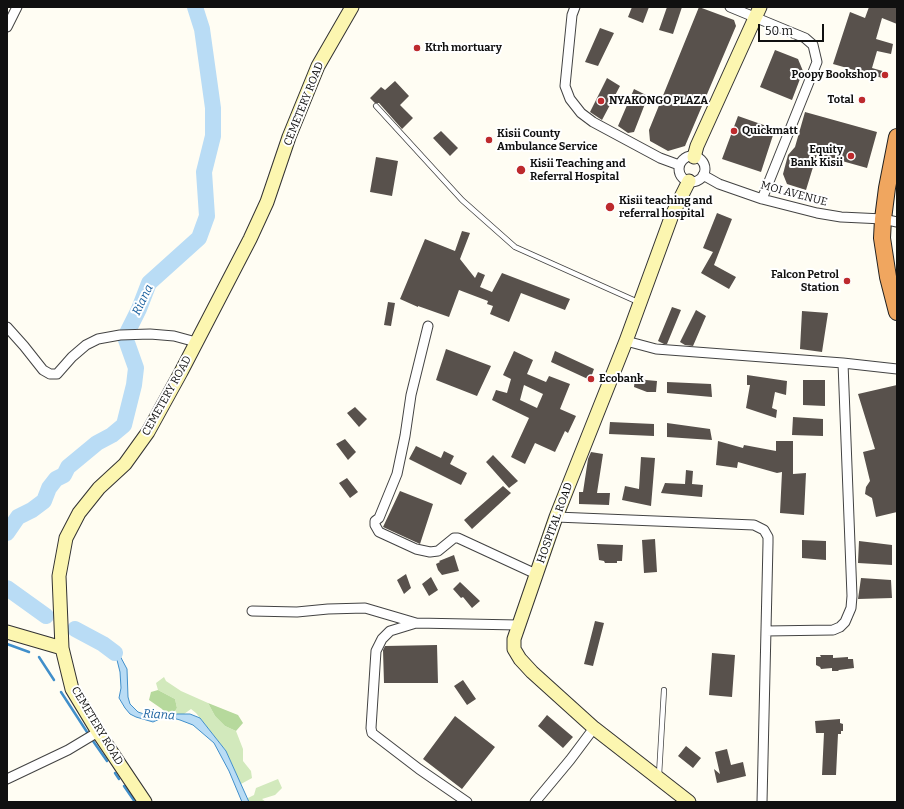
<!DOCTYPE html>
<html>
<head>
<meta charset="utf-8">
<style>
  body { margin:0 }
  #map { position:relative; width:904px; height:809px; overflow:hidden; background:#fffdf3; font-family:Bitter,serif }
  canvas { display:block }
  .frame { position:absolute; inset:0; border:8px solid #101010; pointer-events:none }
  .scale { position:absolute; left:758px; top:24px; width:66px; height:18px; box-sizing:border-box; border:2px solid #101010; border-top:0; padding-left:5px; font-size:12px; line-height:14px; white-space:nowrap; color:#101010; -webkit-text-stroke:3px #fff; paint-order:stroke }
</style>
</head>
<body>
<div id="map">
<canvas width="904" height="809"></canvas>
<div class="frame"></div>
<div class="scale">50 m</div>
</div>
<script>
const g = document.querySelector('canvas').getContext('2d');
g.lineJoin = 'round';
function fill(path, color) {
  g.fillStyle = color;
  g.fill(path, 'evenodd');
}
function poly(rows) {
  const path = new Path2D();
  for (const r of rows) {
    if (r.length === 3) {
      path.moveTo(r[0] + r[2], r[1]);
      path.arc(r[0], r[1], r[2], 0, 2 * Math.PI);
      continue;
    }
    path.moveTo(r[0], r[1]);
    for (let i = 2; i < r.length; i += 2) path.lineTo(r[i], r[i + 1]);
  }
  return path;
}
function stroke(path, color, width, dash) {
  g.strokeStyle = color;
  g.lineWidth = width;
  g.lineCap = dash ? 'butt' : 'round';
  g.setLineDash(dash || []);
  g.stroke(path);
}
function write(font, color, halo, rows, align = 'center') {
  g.font = font + ' Bitter,serif';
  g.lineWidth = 4;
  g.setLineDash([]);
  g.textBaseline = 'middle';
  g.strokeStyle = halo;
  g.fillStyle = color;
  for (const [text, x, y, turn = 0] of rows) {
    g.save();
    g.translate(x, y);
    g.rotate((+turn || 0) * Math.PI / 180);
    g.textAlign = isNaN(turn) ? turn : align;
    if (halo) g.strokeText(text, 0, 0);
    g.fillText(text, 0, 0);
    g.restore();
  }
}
const green = poly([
  [164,677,166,681,181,691,208,703,215,716,225,726,236,731,243,749,243,761,251,771,252,778,241,784,226,751,196,713,191,709,184,714,173,714,177,708,175,699,158,690,156,683],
  [278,779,282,788,275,795,262,799,266,802,249,802,246,799,254,795,256,788]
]);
const forest = poly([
  [158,690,175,699,177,708,173,714,166,714,162,709,149,700,151,692],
  [208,703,238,715,243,723,236,731,225,726,215,716]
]);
const water = poly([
  [100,637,111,645,119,654,127,669,128,697,130,704,138,712,144,714,190,714,200,718,226,751,249,802,242,802,229,771,214,743,193,725,180,720,173,718,162,718,153,722,136,717,130,714,125,708,119,698,121,688,120,672,117,660,95,646,100,637]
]);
const stream = poly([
  [7,595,10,590],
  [7,644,29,652],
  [39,657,54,680],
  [61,692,87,732],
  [93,741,107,761],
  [115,773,119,779],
  [124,786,135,802]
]);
const river = poly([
  [7,533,18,517,32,510,44,501,49,488,56,479,64,475,68,467,97,443,112,435,124,425,134,385,136,368,125,337,139,309,149,283,199,238,207,216,204,172,213,136,213,108,202,29,195,7],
  [7,588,46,616],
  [75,629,103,644,115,653]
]);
const building = poly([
  [632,7,649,7,643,23,628,17],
  [667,7,682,7,673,34,659,30],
  [699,7,734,20,736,26,685,146,668,151,650,141,649,130],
  [869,7,897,7,897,24,882,18,876,39,893,44,891,54,877,51,872,68,886,72,886,79,833,64,850,12,865,18],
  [600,28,614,33,598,66,585,62],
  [775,50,798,59,803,71,792,100,760,87],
  [607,78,620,86,602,120,590,112],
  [395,81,409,96,400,105,413,118,402,129,379,103,375,103,370,98,381,87,385,90],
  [634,89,648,96,634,132,628,133,618,126],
  [805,112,877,132,867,168,817,154,806,190,787,184,783,174,788,155,795,147],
  [738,116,775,129,761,172,722,159],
  [441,131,458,148,450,156,433,138],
  [376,157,398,161,392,196,370,192],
  [717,213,732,219,714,265,736,277,729,289,701,273,713,252,703,248],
  [462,231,470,233,460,259,475,278,478,272,485,275,480,287,492,292,502,273,570,299,565,310,521,293,509,322,490,314,493,306,487,304,488,301,459,290,449,317,418,306,418,307,400,299,425,239,455,251],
  [388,302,395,303,391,326,384,325],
  [672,307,681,310,667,344,664,344,658,341],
  [696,310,706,316,693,346,685,345,680,342],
  [802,311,828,313,822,352,800,349],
  [446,349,491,366,477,396,436,380],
  [514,351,533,360,527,374,546,382,549,376,570,384,560,409,576,416,568,433,565,431,555,452,535,443,525,464,511,457,529,418,492,400,496,390,507,393,511,379,503,375],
  [524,385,543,394,537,408,520,400],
  [555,351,594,369,590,380,551,362],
  [747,375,787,381,786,395,775,392,772,408,777,410,776,418,746,408,750,385,747,385],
  [635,378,646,380,657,381,656,392,647,392,634,387],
  [803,380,825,380,825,406,803,405],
  [667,382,711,384,712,397,667,393],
  [897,385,897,512,876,517,872,498,865,494,866,487,870,481,863,452,875,449,858,394],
  [355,407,367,419,359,427,347,413],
  [793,417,823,419,823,436,792,435],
  [610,422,654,424,654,436,609,434],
  [667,423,710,429,712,440,667,437],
  [345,439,356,452,348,460,336,444],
  [718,441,743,448,744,445,776,451,776,441,793,441,793,474,806,473,804,515,780,513,782,472,777,473,738,462,737,468,716,465],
  [416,446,441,458,444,451,454,456,450,464,467,473,461,485,409,459],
  [591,452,603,454,597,493,610,493,609,505,579,504,579,492,583,492,588,459],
  [493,455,518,481,509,488,486,462],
  [641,457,655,458,651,506,622,500,625,486,639,489],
  [686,470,693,471,692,484,703,485,702,497,661,493,665,483,685,484],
  [347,478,358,492,350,498,339,483],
  [503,486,511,493,472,529,464,520],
  [400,491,433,504,420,544,383,527],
  [655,539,657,572,644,573,642,540],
  [802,540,826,541,826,560,802,558],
  [859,541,892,545,892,565,858,563],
  [597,544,623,545,622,561,617,561,617,563,605,563,604,561,599,560],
  [454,555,459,571,442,575,438,570,436,564,440,562,439,561],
  [406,574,411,588,404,594,397,580],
  [431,577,438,590,429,596,422,584],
  [861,578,891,580,892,598,858,599],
  [460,582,480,601,472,608,463,597,461,598,453,589],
  [595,621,604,623,593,666,584,664],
  [437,645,438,683,384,683,383,650,385,646],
  [712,653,735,655,732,697,709,695],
  [820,655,833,655,833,658,848,657,848,659,853,659,854,668,839,670,838,671,832,671,832,668,821,669,820,667,816,665,816,657,821,657],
  [463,680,476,699,467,705,454,686],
  [547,715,573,737,563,748,538,726],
  [455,716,495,747,462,789,423,759],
  [840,719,840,723,843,724,843,731,841,731,841,734,838,734,836,775,822,775,824,733,816,733,815,721],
  [686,746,701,758,693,768,678,756],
  [727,749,731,765,743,762,746,776,717,783,714,769,720,774,715,752]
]);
const lane = poly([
  [376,106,462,200,515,247,638,302],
  [659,775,664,690]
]);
const street = poly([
  [575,7,572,15,565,86,570,99,581,113,593,122,660,158,679,165],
  [730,7,805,38,813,45,817,62,762,199],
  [7,27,17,7],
  [692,169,13],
  [703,175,719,184,762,199,817,213,841,217,883,219,897,222],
  [428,326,411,395,405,436,397,474,379,518,375,521,375,525,379,532,416,549,430,552,438,551,454,538,458,538,536,574],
  [7,327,24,346,43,370,50,374,57,374,72,357,86,345,98,339,120,335,150,334,174,336,196,342],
  [626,341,656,349,843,363,897,369],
  [556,517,754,525,764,530,768,537,768,543,762,802],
  [252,611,297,612,328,609,365,608,416,623,518,625],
  [416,623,390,631,382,639,376,651,371,728,372,733,419,769,467,802],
  [766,631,833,630,840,627,845,622,851,608,852,596,843,363],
  [7,779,68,750,98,732],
  [535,802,570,760,594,728]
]);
const secondary = poly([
  [694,157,697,146,760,7],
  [689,181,672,215,626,341,556,517,514,639,514,649,520,659,532,672,594,728,689,802],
  [7,632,62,648],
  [145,802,98,732,72,689,62,648,59,576,66,538,79,513,99,488,125,464,148,432,181,372,250,239,267,202,289,137,318,66,352,7]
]);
const highway = poly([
  [897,137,887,188,883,219,882,238,888,277,897,312]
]);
const markers = [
  [417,48,4,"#bd2a2d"],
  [885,75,4,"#bd2a2d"],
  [862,100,4,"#bd2a2d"],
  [601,101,4,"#bd2a2d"],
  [734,131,4,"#bd2a2d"],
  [489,140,4,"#bd2a2d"],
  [851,156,4,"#bd2a2d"],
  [521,170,5,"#bd2a2d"],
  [610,207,5,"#bd2a2d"],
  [847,281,4,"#bd2a2d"],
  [591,379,4,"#bd2a2d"]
];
const poiNames = [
  ["Ktrh mortuary",425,48],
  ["Poopy Bookshop",877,75,"right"],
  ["Total",854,100,"right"],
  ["NYAKONGO PLAZA",609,101],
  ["Quickmatt",742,131],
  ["Kisii County",497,134],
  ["Ambulance Service",497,147],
  ["Equity",843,150,"right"],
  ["Bank Kisii",843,163,"right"],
  ["Kisii Teaching and",530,164],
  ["Referral Hospital",530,177],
  ["Kisii teaching and",619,201],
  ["referral hospital",619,214],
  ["Falcon Petrol",839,275,"right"],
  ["Station",839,288,"right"],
  ["Ecobank",599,379]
];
const streetNames = [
  ["CEMETERY ROAD",304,104,-68],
  ["MOI AVENUE",794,194,15],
  ["CEMETERY ROAD",167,396,-61],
  ["HOSPITAL ROAD",555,523,-70],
  ["CEMETERY ROAD",97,726,59]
];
const waterNames = [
  ["Riana",143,300,-64],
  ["Riana",159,715,4]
];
fill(green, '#d2e9bc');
fill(forest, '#b6d99c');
fill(water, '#b9dcf5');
stroke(water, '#418fca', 1);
stroke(stream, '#418fca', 2.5);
stroke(river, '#b9dcf5', 16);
fill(building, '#58514c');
stroke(lane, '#434343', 6);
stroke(street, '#434343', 11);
stroke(secondary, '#323232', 15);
stroke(highway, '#212121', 18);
stroke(lane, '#fff', 4.5);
stroke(street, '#fff', 9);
stroke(secondary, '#fcf6b0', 13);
stroke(highway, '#f0a65f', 16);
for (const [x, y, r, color] of markers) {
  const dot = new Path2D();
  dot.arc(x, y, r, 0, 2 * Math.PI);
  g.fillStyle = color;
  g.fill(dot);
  stroke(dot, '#fff', 1.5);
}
write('bold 11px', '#101010', '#fff', poiNames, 'left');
write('11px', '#101010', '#fff', streetNames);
write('italic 12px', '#1b619f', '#fff', waterNames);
</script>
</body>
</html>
